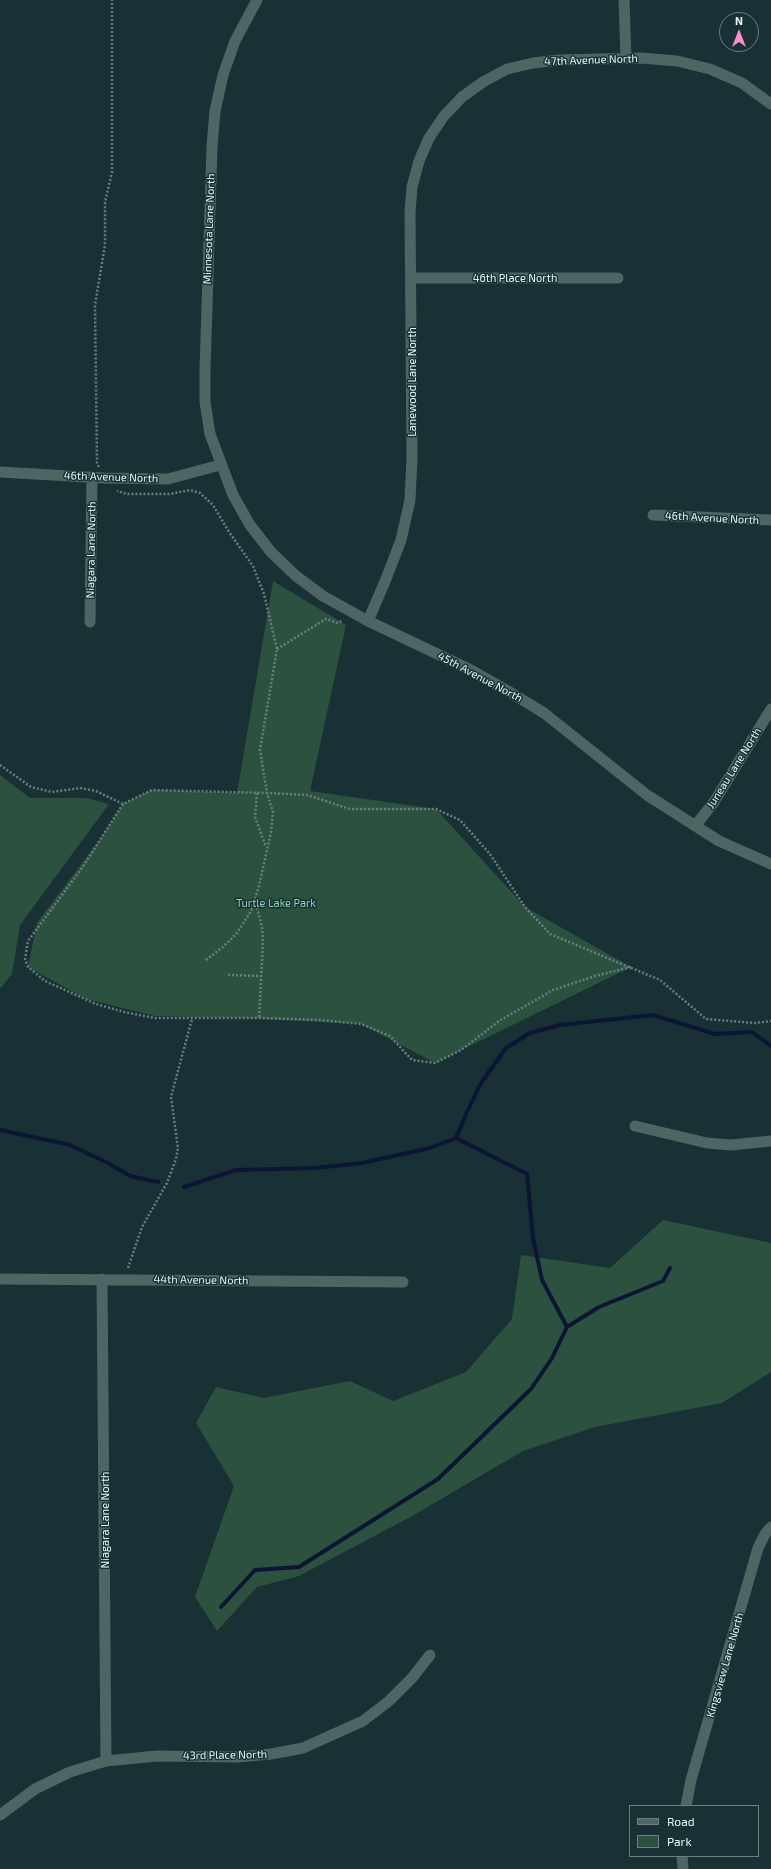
<!DOCTYPE html>
<html>
<head>
<meta charset="utf-8">
<style>
  body { margin:0 }
  #map { position:relative; width:771px; height:1869px; overflow:hidden; background:#193035; font-family:"Exo 2",sans-serif }
  canvas { display:block }
  .legend { position:absolute; left:629px; top:1805px; width:130px; height:52px; box-sizing:border-box; background:#193035; border:1px solid #6c8084; margin:0; padding:5px 7px; list-style:none; font-size:12px; color:#e9f7fa }
  .legend li { display:flex; align-items:center; gap:8px; height:20px }
  .legend b { width:20px; border:1px solid #6c8084 }
  .north { position:absolute; left:719px; top:12px; width:40px; height:40px; box-sizing:border-box; background:#193035; border:1px solid #6c8084; border-radius:50%; rotate:0deg; font-size:11px; font-weight:700; line-height:16px; text-align:center; color:#e9f7fa }
  .north::after { content:''; display:block; margin:auto; width:14px; height:18px; background:#f98fc8; clip-path:polygon(50% 0,100% 100%,50% 72%,0 100%) }
</style>
</head>
<body>
<div id="map">
<canvas width="771" height="1869"></canvas>
<ul class="legend">
<li><b style="height:5px;background:#4f6563"></b>Road</li>
<li><b style="height:11px;background:#2c523f"></b>Park</li>
</ul>
<div class="north">N</div>
</div>
<script>
const g = document.querySelector('canvas').getContext('2d');
g.lineJoin = 'round';
function fill(path, color) {
  g.fillStyle = color;
  g.fill(path, 'evenodd');
}
function poly(rows) {
  const path = new Path2D();
  for (const r of rows) {
    path.moveTo(r[0], r[1]);
    for (let i = 2; i < r.length; i += 2) path.lineTo(r[i], r[i + 1]);
  }
  return path;
}
function stroke(path, color, width, dash) {
  g.strokeStyle = color;
  g.lineWidth = width;
  g.lineCap = dash ? 'butt' : 'round';
  g.setLineDash(dash || []);
  g.stroke(path);
}
function write(font, color, halo, rows, align = 'center') {
  g.font = font + ' "Exo 2",sans-serif';
  g.lineWidth = 3;
  g.setLineDash([]);
  g.textBaseline = 'middle';
  g.strokeStyle = halo;
  g.fillStyle = color;
  for (const [text, x, y, turn = 0] of rows) {
    g.save();
    g.translate(x, y);
    g.rotate((+turn || 0) * Math.PI / 180);
    g.textAlign = isNaN(turn) ? turn : align;
    if (halo) g.strokeText(text, 0, 0);
    g.fillText(text, 0, 0);
    g.restore();
  }
}
const green = poly([
  [273,581,346,625,310,791,436,809,525,907,631,967,435,1063,361,1024,247,1018,155,1016,86,999,28,967,37,923,101,838,123,804,152,790,237,793],
  [0,775,30,798,86,798,109,804,20,925,12,974,0,989],
  [663,1220,771,1243,771,1372,722,1403,595,1427,523,1451,414,1515,299,1576,257,1587,217,1631,195,1597,234,1486,196,1423,216,1387,264,1398,350,1381,393,1401,466,1372,512,1319,521,1255,610,1268]
]);
const stream = poly([
  [0,1130,70,1145,108,1163,130,1176,158,1182],
  [184,1187,236,1170,315,1168,362,1163,430,1148,456,1138,467,1112,481,1083,506,1048,530,1033,560,1025,653,1015,715,1034,752,1032,771,1046],
  [567,1327,599,1307,663,1281,670,1268],
  [221,1607,255,1570,299,1567,438,1479,531,1389,552,1358,567,1327,542,1280,533,1238,527,1174,456,1138]
]);
const path = poly([
  [99,467,97,463,95,305,105,245,105,202,112,172,112,0],
  [277,649,326,619,338,623,343,620],
  [0,765,31,787,52,792,80,788,96,791,123,804,152,790,267,793,260,750,277,649,264,594,253,566,229,532,213,505,200,493,190,490,170,494,127,494,117,491],
  [257,793,255,817,266,847],
  [123,804,82,868,28,941,25,959,28,967,45,981,96,1004,124,1012,155,1018,259,1018,320,1020,361,1024,390,1036,412,1060,435,1063,461,1050,499,1021,553,990,595,976,631,967],
  [255,900,262,927,263,942,259,1018],
  [206,960,223,947,237,933,251,911,259,886,271,832,273,812,267,793,307,795,350,809,436,809,460,820,490,854,525,907,550,934,660,980,706,1019,755,1023,771,1021],
  [228,975,261,976],
  [128,1268,142,1227,167,1183,176,1159,178,1148,171,1097,192,1019]
]);
const minor = poly([
  [257,0,235,41,223,75,215,111,212,147,205,370,205,402,210,434,233,495,250,525,271,552,296,576,323,596,368,621,471,670,508,691,544,713,647,795,719,841,771,864],
  [624,0,626,58],
  [411,278,618,278],
  [0,472,104,478,168,479,220,465],
  [653,515,771,520],
  [368,621,386,579,401,540,410,500,412,458,410,212,412,187,419,161,429,138,444,116,462,97,483,82,507,69,533,63,559,60,642,58,677,61,710,69,742,83,771,104],
  [90,622,92,477],
  [695,826,714,802,771,709],
  [635,1126,707,1143,731,1145,771,1141],
  [0,1279,403,1282],
  [102,1279,106,1761],
  [686,1806,691,1780,758,1548,765,1534,771,1527],
  [0,1815,35,1789,70,1772,106,1761,157,1756,238,1757,271,1754,303,1748,363,1721,389,1701,412,1678,430,1655],
  [682,1856,683,1869]
]);
const streetNames = [
  ["47th Avenue North",591,60,-2],
  ["Minnesota Lane North",209,229,-88],
  ["46th Place North",515,278],
  ["Lanewood Lane North",412,382,-90],
  ["46th Avenue North",111,477,2],
  ["46th Avenue North",712,518,3],
  ["Niagara Lane North",91,550,-89],
  ["45th Avenue North",480,677,28],
  ["Juneau Lane North",734,768,-58],
  ["44th Avenue North",201,1280,1],
  ["Niagara Lane North",105,1520,-90],
  ["Kingsview Lane North",725,1665,-74],
  ["43rd Place North",225,1755,-1]
];
const parkNames = [
  ["Turtle Lake Park",276,903]
];
fill(green, '#2c523f');
stroke(stream, '#0c1533', 4);
stroke(path, '#6a7e82', 2.5, [2, 2]);
stroke(minor, '#4f6563', 11);
write('11px', '#e9f7fa', '#193035', streetNames);
write('11px', '#8fd6b1', '#193035', parkNames);
</script>
</body>
</html>
